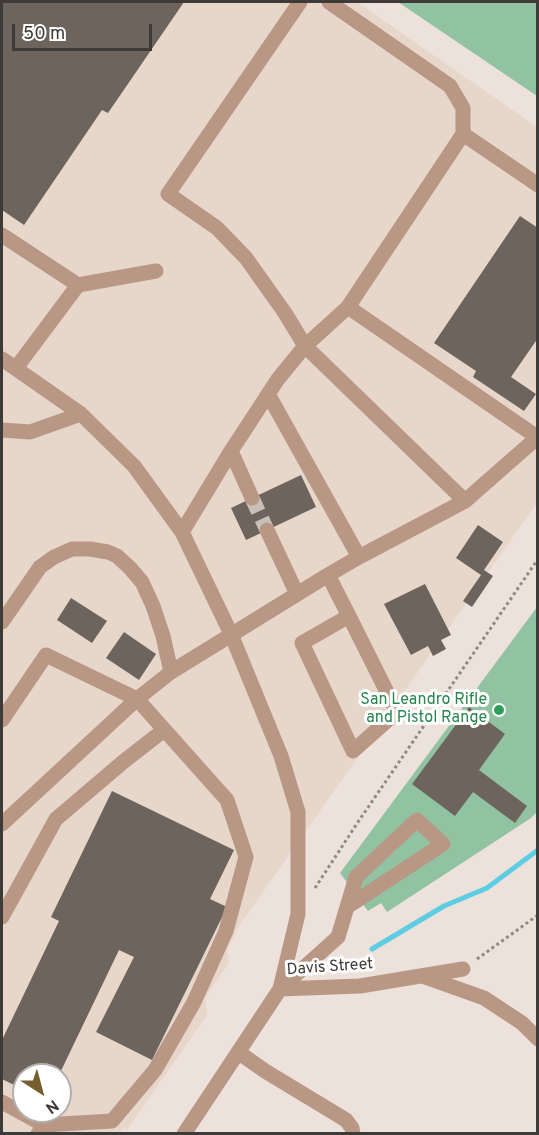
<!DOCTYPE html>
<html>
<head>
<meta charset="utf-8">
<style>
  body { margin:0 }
  #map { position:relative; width:539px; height:1135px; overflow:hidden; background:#ede2db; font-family:Overpass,sans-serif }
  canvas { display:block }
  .frame { position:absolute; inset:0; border:3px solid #3e3a37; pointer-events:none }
  .north { position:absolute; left:12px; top:1063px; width:60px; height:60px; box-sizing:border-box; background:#fff; border:2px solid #b2b0af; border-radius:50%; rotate:144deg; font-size:16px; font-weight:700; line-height:24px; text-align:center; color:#3e3a37 }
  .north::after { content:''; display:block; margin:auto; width:21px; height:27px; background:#775e2f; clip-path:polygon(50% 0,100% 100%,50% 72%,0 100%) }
  .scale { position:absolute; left:12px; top:24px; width:140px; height:27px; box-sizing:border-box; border:3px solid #3e3a37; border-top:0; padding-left:8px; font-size:18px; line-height:21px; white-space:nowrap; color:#3e3a37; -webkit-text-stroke:4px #fff; paint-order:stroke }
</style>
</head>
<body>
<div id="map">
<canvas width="539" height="1135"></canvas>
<div class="frame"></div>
<div class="north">N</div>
<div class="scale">50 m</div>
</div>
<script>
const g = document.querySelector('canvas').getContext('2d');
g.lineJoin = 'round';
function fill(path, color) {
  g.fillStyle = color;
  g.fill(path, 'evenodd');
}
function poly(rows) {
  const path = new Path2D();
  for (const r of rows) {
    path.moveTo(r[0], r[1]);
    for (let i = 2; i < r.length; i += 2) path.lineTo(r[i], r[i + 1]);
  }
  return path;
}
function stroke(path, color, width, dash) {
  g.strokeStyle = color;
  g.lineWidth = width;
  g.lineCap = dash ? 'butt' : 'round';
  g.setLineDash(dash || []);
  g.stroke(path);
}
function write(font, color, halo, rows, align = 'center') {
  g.font = font + ' Overpass,sans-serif';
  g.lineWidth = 6;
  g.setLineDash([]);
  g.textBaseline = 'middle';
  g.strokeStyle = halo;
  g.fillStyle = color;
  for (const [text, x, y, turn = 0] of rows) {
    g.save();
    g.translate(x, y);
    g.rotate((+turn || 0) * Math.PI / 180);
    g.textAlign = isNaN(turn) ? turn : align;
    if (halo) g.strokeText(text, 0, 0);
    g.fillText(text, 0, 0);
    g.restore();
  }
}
const built = poly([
  [2,2,357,2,537,127,537,503,239,926,227,950,229,963,205,998,207,1015,127,1130,123,1128,119,1134,2,1134],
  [24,1075,60,1075,60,1111,24,1111]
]);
const green = poly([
  [398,2,537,2,537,96],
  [537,607,537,812,531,818,387,912,381,903,368,911,340,873]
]);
const stream = poly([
  [372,949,444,906,487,888,538,850]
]);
const building = poly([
  [2,2,184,2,108,113,102,110,24,225,2,210],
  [520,216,538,228,538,338,511,377,536,394,524,411,473,377,476,371,434,343],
  [301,475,316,507,246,540,231,508],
  [478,525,503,542,484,570,493,576,472,607,463,601,481,575,456,558],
  [425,584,451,635,441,640,446,649,433,656,428,646,411,655,384,604],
  [71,598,107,621,92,643,57,620],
  [124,632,156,654,139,680,106,658],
  [469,707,505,734,479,770,527,806,515,823,473,792,455,816,412,784],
  [112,791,234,850,210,899,227,907,152,1060,96,1032,134,957,119,950,59,1075,24,1075,24,1090,2,1079,2,1040,59,921,51,917]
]);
const minorTunnel = poly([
  [252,498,267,530]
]);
const path = poly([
  [315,888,358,822,538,559],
  [477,959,538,915]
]);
const minor = poly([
  [300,2,168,194,217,228,246,258,285,313,305,346,465,501],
  [329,2,450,86,463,108,463,134],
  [2,235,78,285,156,271],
  [348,307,537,437],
  [2,359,81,414,134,466,182,532,231,634,281,756,298,812,298,914,280,989],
  [16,368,78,285],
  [268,394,359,557],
  [2,430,30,432,81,414],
  [231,451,252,498],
  [267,530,297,594],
  [182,532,231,451,278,379,305,346,348,307,463,134,538,185],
  [328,575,359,557,465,501,538,437],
  [2,622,40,567,54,557,72,549,90,549,108,552,117,556,130,568,142,582,153,606,163,636,171,672],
  [2,720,46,655,137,699,227,800,246,857,226,931,194,1002,155,1070,112,1121,44,1125,38,1134],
  [2,824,137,699,171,672,328,575,349,616,397,712,353,751,302,643,349,616],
  [2,917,56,819,123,762,164,730],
  [425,977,484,998,522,1023,538,1039],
  [280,989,338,937,347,907,443,844,417,820,356,877,347,907],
  [238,1052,265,1071,346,1120,352,1128,353,1134],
  [2,1102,44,1125],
  [184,1134,280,989,360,986,463,969]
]);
const markers = [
  [499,710,6,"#2e9e5b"]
];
const leisureNames = [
  ["San Leandro Rifle",487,701],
  ["and Pistol Range",487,719]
];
const streetNames = [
  ["Davis Street",330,968,-4]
];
fill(built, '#e7d6ca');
fill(green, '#91c3a2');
stroke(stream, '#5ccde2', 5);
fill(building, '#6e645e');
stroke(minorTunnel, '#cac0ba', 15, [15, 8]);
stroke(path, '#908984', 3, [3, 3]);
stroke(minor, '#b89784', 15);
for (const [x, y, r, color] of markers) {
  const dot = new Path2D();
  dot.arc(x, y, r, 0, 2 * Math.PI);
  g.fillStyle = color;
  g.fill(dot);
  stroke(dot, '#fff', 2);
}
write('16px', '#27864d', '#fff', leisureNames, 'right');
write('16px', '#3e3a37', '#fff', streetNames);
</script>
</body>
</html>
